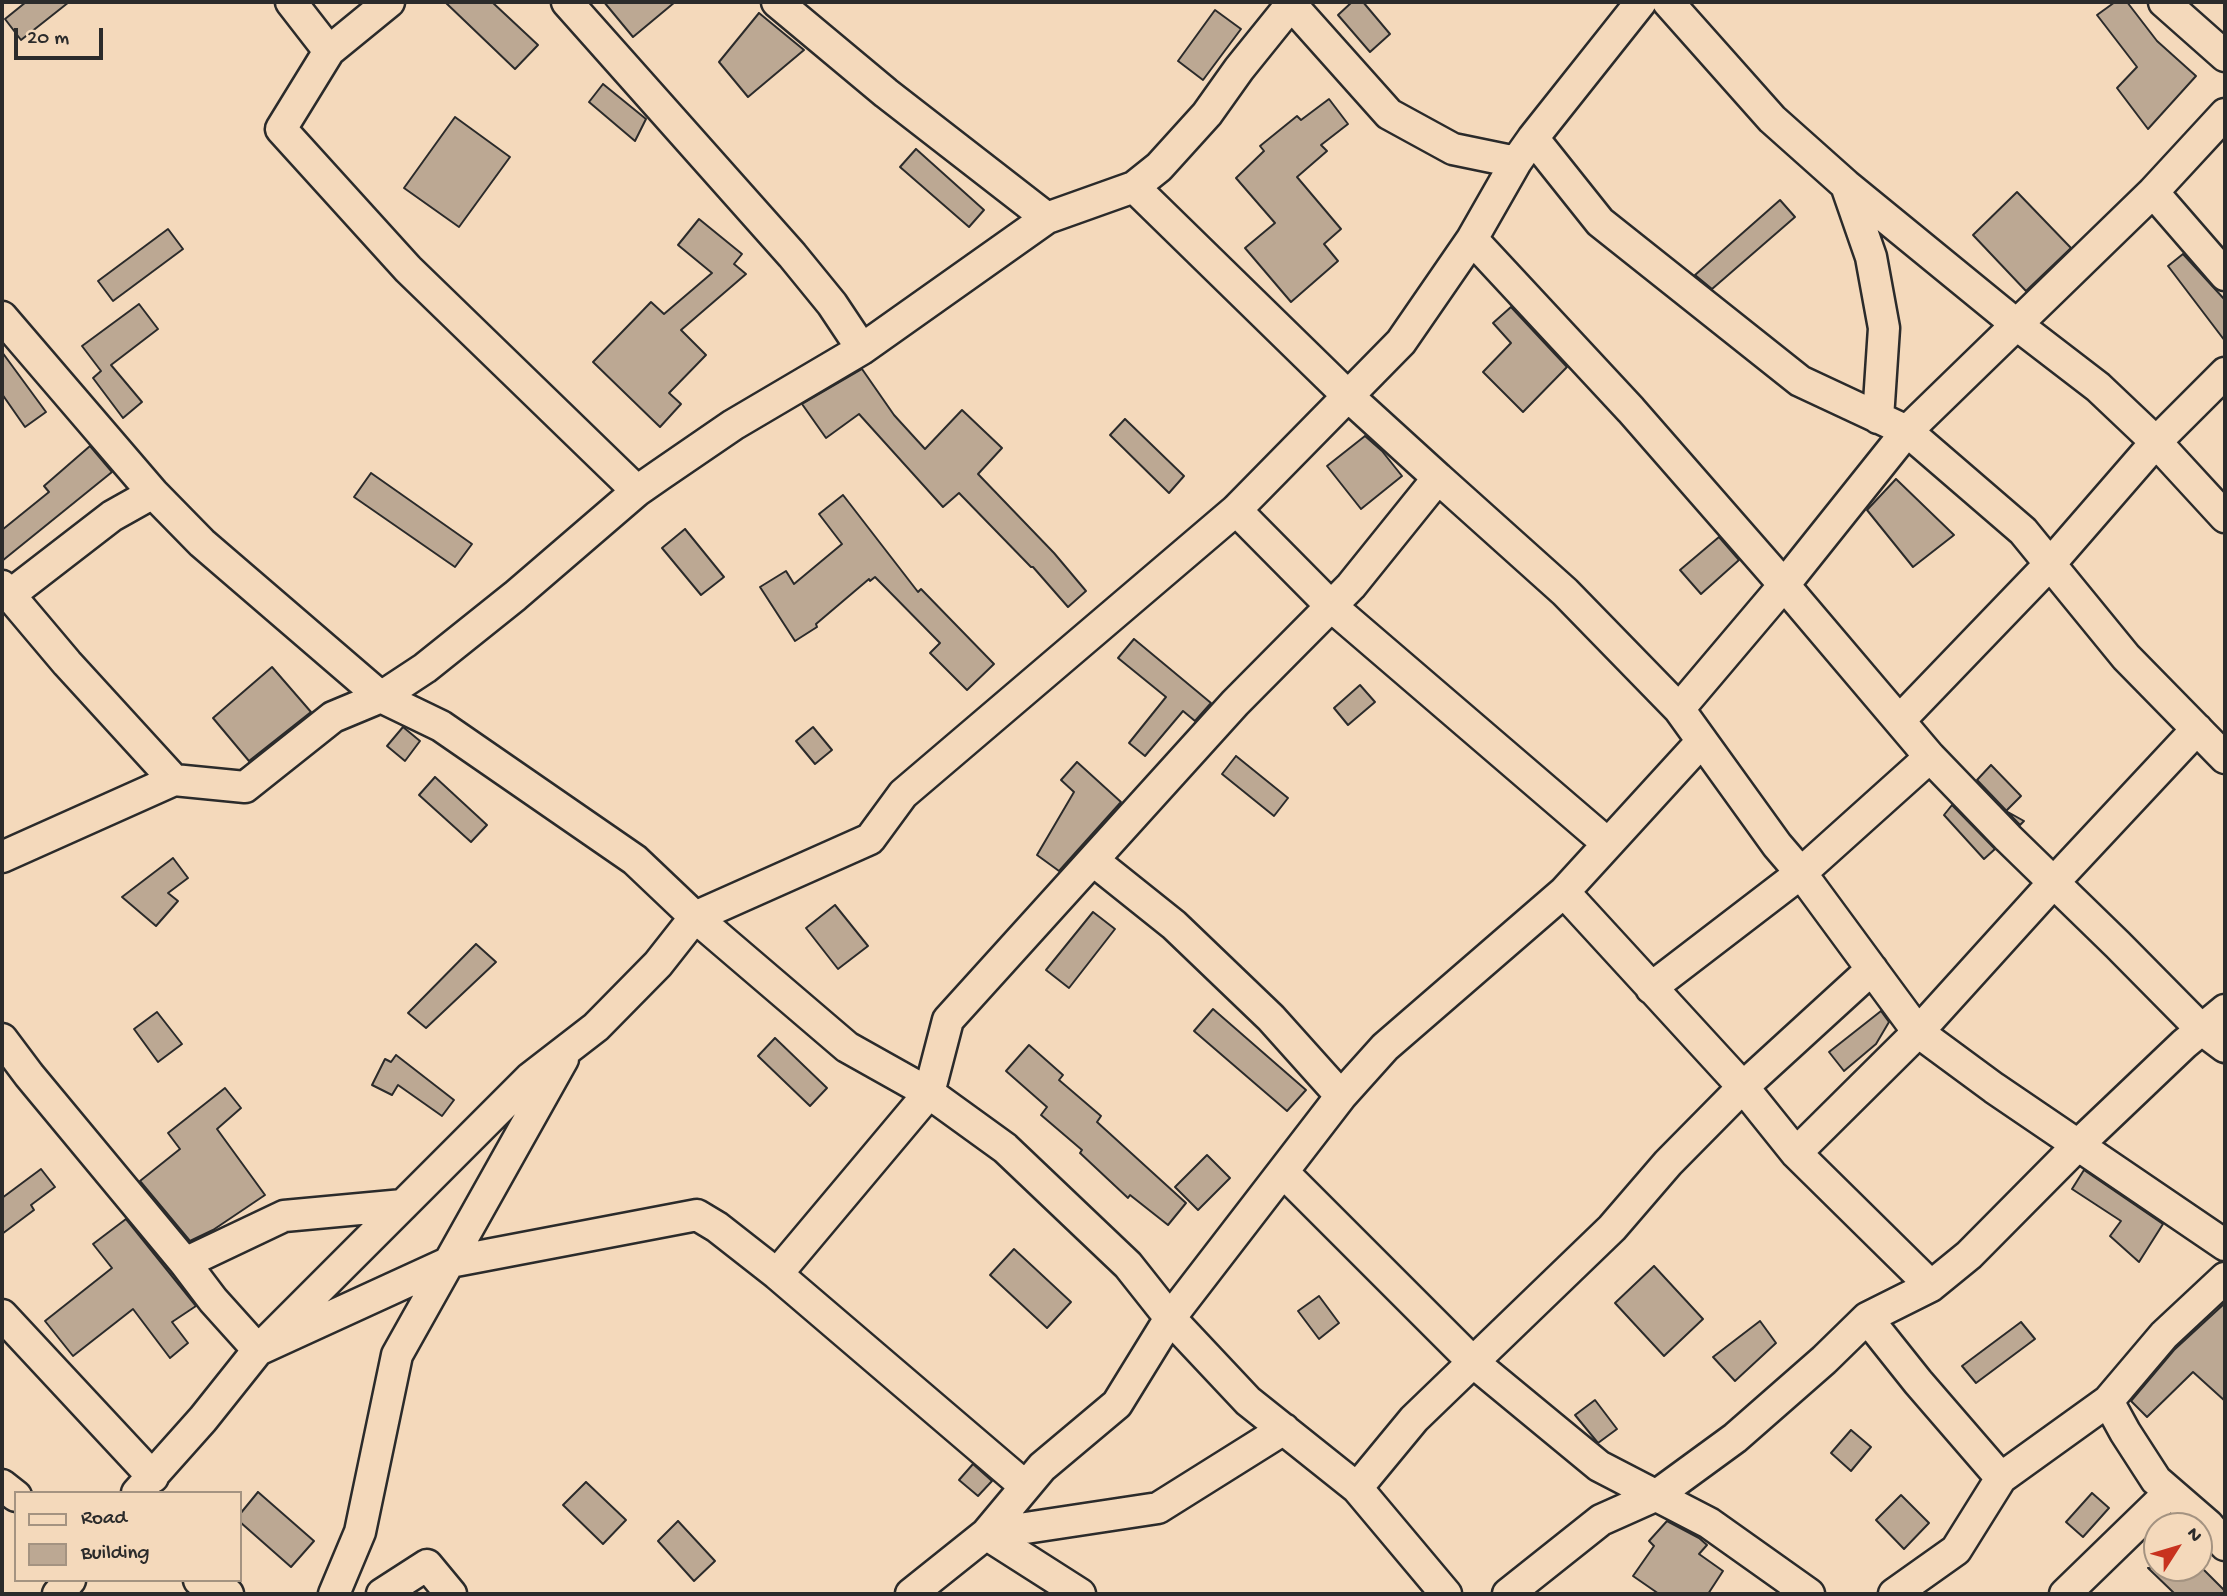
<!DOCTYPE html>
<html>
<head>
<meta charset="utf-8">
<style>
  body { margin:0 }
  #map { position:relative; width:2227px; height:1596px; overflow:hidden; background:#f4d9bb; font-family:"Gochi Hand",sans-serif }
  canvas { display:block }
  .frame { position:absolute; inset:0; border:4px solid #2b2b2b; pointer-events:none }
  .legend { position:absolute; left:14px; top:1491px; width:228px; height:91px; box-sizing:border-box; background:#f4d9bb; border:2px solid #a49381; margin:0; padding:9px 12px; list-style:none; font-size:21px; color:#2b2b2b }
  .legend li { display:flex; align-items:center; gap:14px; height:35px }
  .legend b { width:35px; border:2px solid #a49381 }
  .north { position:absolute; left:2143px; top:1512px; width:70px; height:70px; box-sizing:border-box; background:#f4d9bb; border:2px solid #a49381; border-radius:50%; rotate:53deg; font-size:19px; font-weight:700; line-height:28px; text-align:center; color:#2b2b2b }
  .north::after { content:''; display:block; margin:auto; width:24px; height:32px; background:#c8321e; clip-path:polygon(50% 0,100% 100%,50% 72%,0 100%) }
  .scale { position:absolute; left:14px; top:28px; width:89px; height:32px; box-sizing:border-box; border:4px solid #2b2b2b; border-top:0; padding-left:9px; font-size:21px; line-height:24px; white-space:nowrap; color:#2b2b2b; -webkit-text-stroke:5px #f4d9bb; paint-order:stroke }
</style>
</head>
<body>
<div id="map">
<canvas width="2227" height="1596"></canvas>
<div class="frame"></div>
<ul class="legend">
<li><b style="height:9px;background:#f4d9bb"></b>Road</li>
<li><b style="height:19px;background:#bca893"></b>Building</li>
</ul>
<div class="north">N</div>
<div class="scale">20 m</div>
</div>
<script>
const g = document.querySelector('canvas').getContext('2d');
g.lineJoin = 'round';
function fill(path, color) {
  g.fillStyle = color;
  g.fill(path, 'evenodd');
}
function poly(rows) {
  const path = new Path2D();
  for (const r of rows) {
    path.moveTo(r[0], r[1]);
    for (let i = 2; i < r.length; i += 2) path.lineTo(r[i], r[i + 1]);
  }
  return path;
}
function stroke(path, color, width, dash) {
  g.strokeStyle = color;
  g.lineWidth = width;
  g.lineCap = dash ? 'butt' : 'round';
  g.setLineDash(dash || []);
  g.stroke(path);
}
const building = poly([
  [26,2,69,2,21,40,5,19,26,2],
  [445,2,492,2,538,45,515,69,445,2],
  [604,2,675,2,633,37,604,2],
  [1352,2,1363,2,1390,34,1370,52,1338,15,1352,2],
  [2115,2,2127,2,2157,41,2196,76,2148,129,2117,88,2137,67,2097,15,2115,2],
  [1215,10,1241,29,1203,80,1178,61,1215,10],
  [759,13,804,50,748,97,719,62,759,13],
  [603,84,646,119,635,141,589,102,603,84],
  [1329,99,1348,124,1321,145,1327,151,1297,177,1341,229,1324,244,1338,261,1291,302,1245,248,1275,223,1236,178,1264,151,1260,146,1297,116,1301,120,1329,99],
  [455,117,510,157,459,227,404,188,455,117],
  [916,149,984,210,969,227,900,167,916,149],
  [2017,192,2071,248,2026,291,1973,235,2017,192],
  [1780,200,1795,217,1712,289,1695,275,1780,200],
  [699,219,742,254,734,264,746,274,681,330,706,355,669,393,681,404,660,427,593,362,651,302,664,314,712,273,678,245,699,219],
  [168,229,183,249,113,301,98,281,168,229],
  [2183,254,2225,300,2225,341,2168,266,2183,254],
  [139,304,158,329,111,365,142,402,123,418,93,378,101,371,82,346,139,304],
  [1511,307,1567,367,1523,412,1483,372,1511,343,1493,323,1511,307],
  [2,352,46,412,25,427,2,394,2,352],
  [862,369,894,415,925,449,962,410,1002,448,978,474,1054,553,1086,591,1068,607,1033,567,1031,567,959,493,943,507,859,414,826,438,802,404,862,369],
  [1125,419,1184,476,1169,493,1110,435,1125,419],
  [1365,436,1382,451,1402,476,1361,509,1327,466,1365,436],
  [90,446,112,472,2,561,2,530,49,492,44,486,90,446],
  [371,473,472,544,455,567,354,497,371,473],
  [1896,479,1954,535,1913,567,1867,510,1896,479],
  [843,495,918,592,921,589,994,664,967,690,930,653,940,643,875,577,870,581,869,579,816,624,817,627,795,641,760,587,786,571,794,584,842,544,819,514,843,495],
  [685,529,724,577,701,595,662,548,685,529],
  [1719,537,1739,560,1701,594,1680,570,1719,537],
  [1134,639,1211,703,1195,721,1183,711,1145,756,1129,743,1166,697,1118,658,1134,639],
  [272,667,311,712,249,761,213,718,272,667],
  [1360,685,1375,702,1348,725,1334,708,1360,685],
  [403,727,420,741,405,761,387,746,403,727],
  [813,727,832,750,815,764,796,741,813,727],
  [1236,756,1288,798,1274,816,1222,774,1236,756],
  [1077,762,1121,802,1059,871,1037,855,1074,792,1061,780,1077,762],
  [1991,765,2021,796,2006,811,2024,821,2020,825,1977,780,1991,765],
  [435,777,487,825,471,842,419,795,435,777],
  [1952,805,1995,849,1984,859,1944,815,1952,805],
  [173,858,188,878,168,893,178,901,156,926,122,897,173,858],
  [835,905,868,946,838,969,806,928,835,905],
  [1093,912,1115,929,1069,988,1046,970,1093,912],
  [476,944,496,962,426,1028,408,1013,476,944],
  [1213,1009,1306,1090,1287,1111,1194,1031,1213,1009],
  [1881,1011,1889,1022,1876,1044,1844,1071,1829,1052,1881,1011],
  [157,1012,182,1044,158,1062,134,1029,157,1012],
  [775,1038,827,1088,810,1106,758,1056,775,1038],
  [1029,1045,1063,1075,1059,1080,1101,1116,1097,1122,1186,1203,1168,1225,1130,1195,1128,1198,1080,1153,1082,1150,1041,1115,1047,1107,1006,1071,1029,1045],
  [396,1055,454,1100,442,1116,398,1085,392,1095,372,1085,385,1059,391,1062,396,1055],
  [225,1088,241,1108,217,1129,265,1195,213,1230,190,1241,140,1181,180,1149,168,1133,225,1088],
  [1207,1155,1230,1178,1198,1210,1175,1187,1207,1155],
  [41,1169,55,1187,31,1205,34,1210,2,1234,2,1198,41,1169],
  [2084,1170,2163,1224,2139,1262,2110,1236,2121,1221,2072,1189,2084,1170],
  [126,1219,196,1306,172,1322,188,1343,170,1358,133,1309,73,1356,45,1321,112,1268,93,1244,126,1219],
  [1014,1249,1071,1302,1047,1328,990,1275,1014,1249],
  [1654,1266,1703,1319,1664,1356,1615,1303,1654,1266],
  [1319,1296,1339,1323,1319,1339,1298,1311,1319,1296],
  [2225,1303,2225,1401,2193,1372,2147,1417,2131,1401,2174,1350,2225,1303],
  [1760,1321,1776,1343,1735,1381,1713,1357,1760,1321],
  [2021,1322,2035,1339,1976,1383,1962,1366,2021,1322],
  [1595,1400,1617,1429,1598,1443,1575,1415,1595,1400],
  [1851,1430,1871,1447,1851,1471,1831,1453,1851,1430],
  [973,1464,992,1481,978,1496,959,1480,973,1464],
  [586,1482,626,1520,603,1544,563,1505,586,1482],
  [258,1492,314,1541,291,1567,240,1522,240,1514,258,1492],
  [2092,1493,2109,1508,2083,1537,2066,1522,2092,1493],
  [1901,1495,1929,1523,1904,1549,1876,1520,1901,1495],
  [678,1521,715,1561,694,1581,658,1541,678,1521],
  [1667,1521,1699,1538,1707,1545,1699,1554,1723,1571,1708,1594,1659,1594,1633,1576,1654,1546,1649,1541,1667,1521],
  [2148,1568,2202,1568,2225,1591,2225,1594,2175,1594,2148,1568]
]);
const street = poly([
  [291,2,329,51],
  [389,2,329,51,281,129,408,269,637,491],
  [567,2,792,255,832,304,862,349],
  [777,2,886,93,1047,218],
  [1289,2,1389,114,1453,149,1516,162],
  [1668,2,1772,119,1846,185,2016,324,2098,387,2156,442,2225,517],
  [2164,2,2225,56],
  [1533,138,1600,222,1800,381,1907,431,2023,531,2126,657,2225,758],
  [1846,185,1871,257,1884,328,1878,418],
  [2153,192,2225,275],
  [1472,239,1631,410,1784,585,1930,757,2008,838,2118,945,2201,1029,2225,1047],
  [2,317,153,493,202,543,381,697,441,726,635,860,695,917,847,1047,929,1093,1005,1148,1128,1265,1170,1318,1248,1401,1357,1488,1446,1594],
  [1438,478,1565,592,1679,709,1777,845,1801,873,1918,1032,1994,1088,2225,1245],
  [1236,510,1331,606,1607,843],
  [2,586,67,663,174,780],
  [11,594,112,516,153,493],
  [1679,709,1784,585,1907,431,2153,192,2225,114],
  [1900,720,2050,564,2156,442,2225,373],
  [2,857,174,780,245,787,333,717,381,697,425,668,515,596,637,491,660,475,733,425,862,349,1047,218,1134,187,1159,167,1207,114,1239,69,1293,2],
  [1094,861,1174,925,1271,1018,1341,1096],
  [1564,892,1743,1087,1796,1153,1931,1286],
  [1651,988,1801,873,1930,757],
  [2,1039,29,1075,185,1263,213,1300,258,1350,450,1262,697,1215,717,1227,777,1274,1025,1486],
  [1796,1153,1918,1032,2054,882,2197,729],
  [1283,1172,1473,1362,1599,1466,1709,1523,1809,1594],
  [185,1263,284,1216,403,1205],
  [777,1274,929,1093,948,1020,1235,703,1351,586,1438,478,1348,396,1134,187],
  [2,1315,153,1477],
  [1867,1318,1918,1382,2001,1478],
  [2108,1401,2125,1432,2156,1480,2208,1525,2225,1545],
  [2,1485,16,1496],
  [1357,1488,1414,1419,1612,1228,1668,1163,1743,1087,1872,969],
  [137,1493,203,1419,258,1350,530,1078,596,1027,658,964,695,917,870,839,903,794,1236,510,1401,342,1472,239,1516,162,1533,138,1641,2],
  [986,1534,1158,1508,1284,1429],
  [986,1534,1080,1594],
  [199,1580,228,1594],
  [58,1594,70,1580],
  [334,1594,360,1532,397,1355,563,1059],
  [382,1594,427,1565,451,1594],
  [911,1594,986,1534,1042,1467,1117,1404,1170,1318,1341,1096,1385,1047,1564,892,1702,741],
  [1508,1594,1601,1520,1657,1495,1735,1438,1824,1360,1867,1318,1931,1286,1969,1255,2079,1144,2184,1044,2225,1010],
  [1894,1594,1956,1550,2001,1478,2108,1401,2164,1335,2225,1278],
  [2065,1594,2169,1493]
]);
fill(building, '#bca893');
stroke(building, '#2b2b2b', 2);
stroke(street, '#2b2b2b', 35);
stroke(street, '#f4d9bb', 30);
</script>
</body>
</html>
